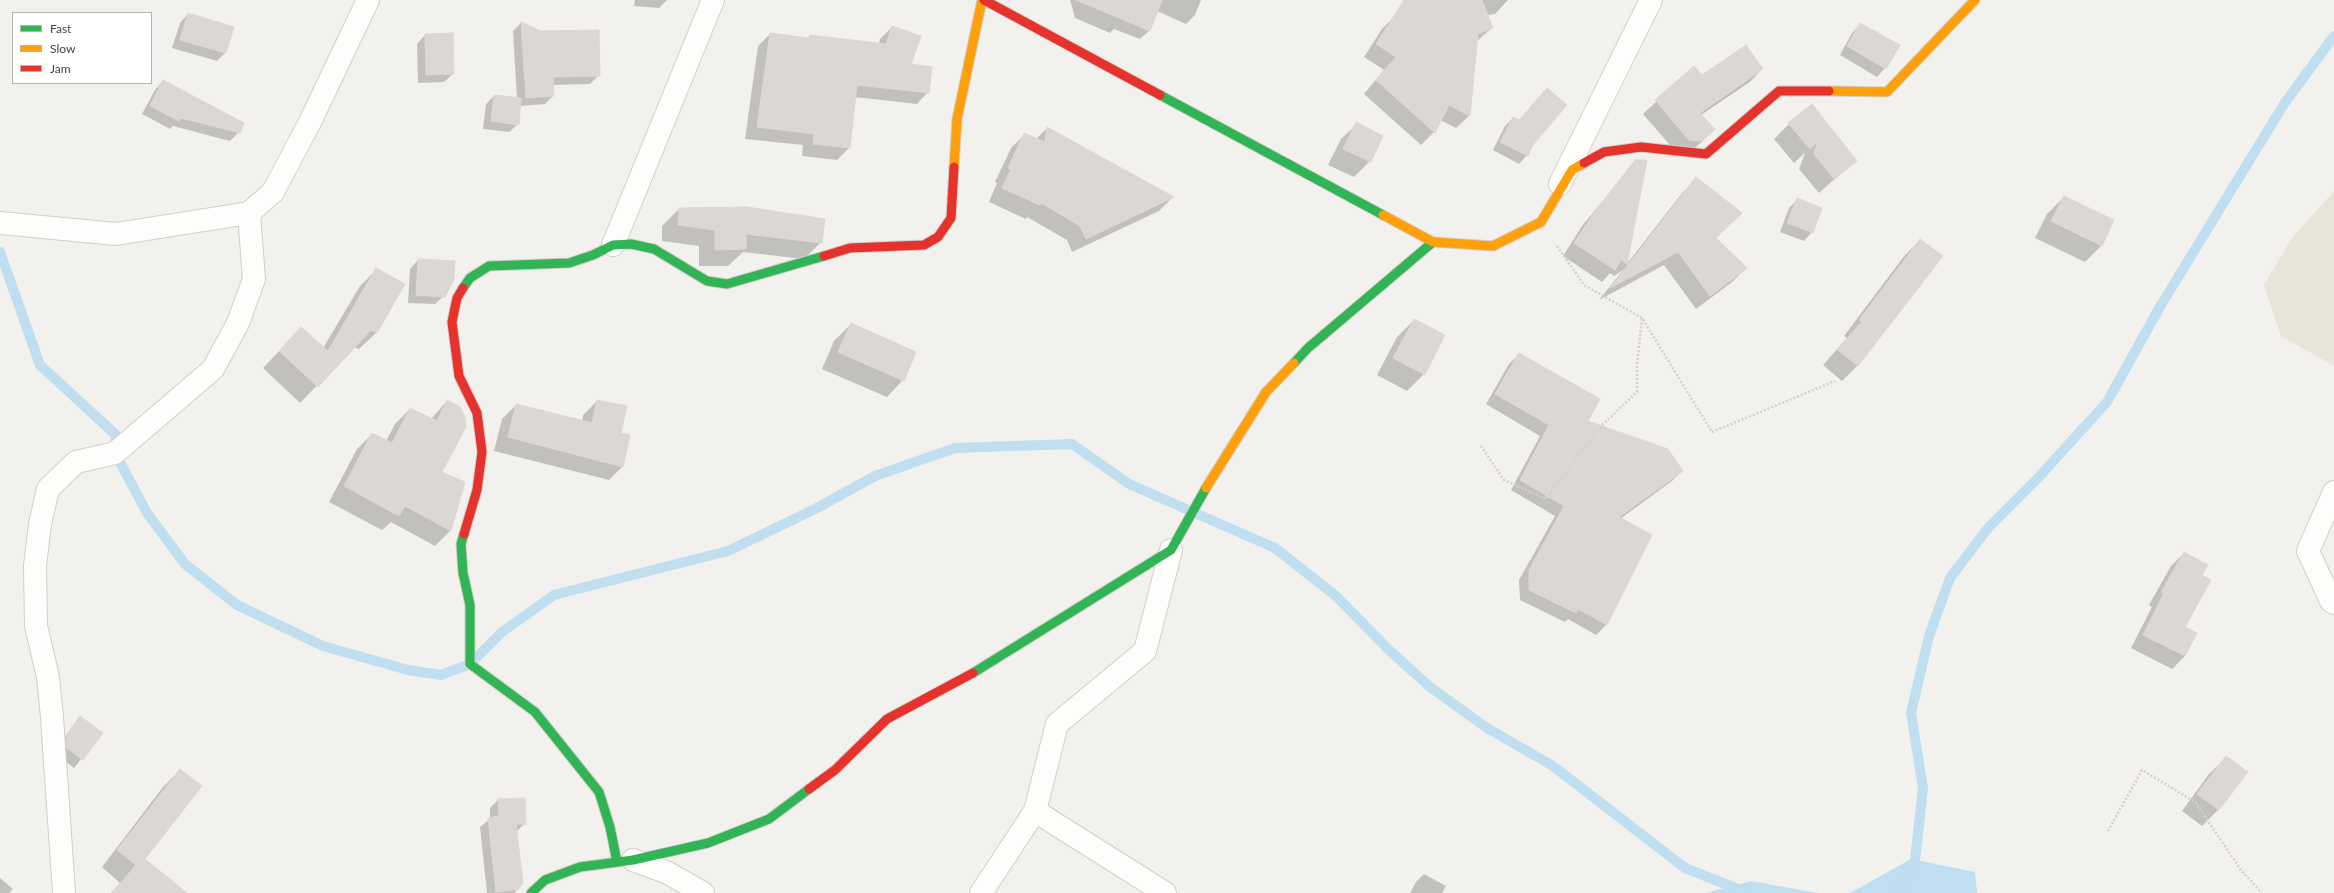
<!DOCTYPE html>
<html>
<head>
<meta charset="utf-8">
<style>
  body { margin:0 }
  #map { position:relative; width:2334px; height:893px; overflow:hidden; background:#f3f1ed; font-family:Lato,sans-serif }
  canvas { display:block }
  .legend { position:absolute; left:12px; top:12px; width:140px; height:72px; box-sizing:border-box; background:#fff; border:1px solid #b7b3b0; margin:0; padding:5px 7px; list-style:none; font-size:12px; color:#4a4239 }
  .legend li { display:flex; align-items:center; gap:8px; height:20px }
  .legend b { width:20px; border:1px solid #b7b3b0 }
</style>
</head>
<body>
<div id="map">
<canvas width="2334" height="893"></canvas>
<ul class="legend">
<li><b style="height:5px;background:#30b455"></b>Fast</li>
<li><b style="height:5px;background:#ff9f0a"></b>Slow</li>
<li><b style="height:5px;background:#e5322d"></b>Jam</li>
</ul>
</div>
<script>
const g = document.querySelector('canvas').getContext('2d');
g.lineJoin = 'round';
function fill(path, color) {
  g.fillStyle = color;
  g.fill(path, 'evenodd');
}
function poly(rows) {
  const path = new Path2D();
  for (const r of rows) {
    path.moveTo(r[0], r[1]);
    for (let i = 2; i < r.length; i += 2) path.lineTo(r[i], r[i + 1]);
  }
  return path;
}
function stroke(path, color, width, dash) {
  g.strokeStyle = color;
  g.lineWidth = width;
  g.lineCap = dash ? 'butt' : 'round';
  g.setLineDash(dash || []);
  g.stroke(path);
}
const education = poly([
  [2334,191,2334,366,2281,336,2264,285,2292,238]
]);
const water = poly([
  [1911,859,1975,872,1977,893,1850,893],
  [1751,881,1818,893,1706,893]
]);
const shadow = poly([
  [635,0,667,0,659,8,634,6],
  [1070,0,1201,0,1195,15,1186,24,1157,11,1149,31,1140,39,1114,29,1110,33,1075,18],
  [1410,0,1508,0,1495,14,1487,15,1492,28,1477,41,1469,116,1456,128,1440,120,1434,132,1421,145,1364,94,1384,70,1364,57,1382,29],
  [188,14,225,53,217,61,172,48,180,23],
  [521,23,599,75,590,84,553,85,553,96,545,104,520,106,518,124,509,132,483,129,486,104,494,96,517,98,513,31],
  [1861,24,1885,68,1877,77,1840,55,1852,33],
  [892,27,910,65,928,92,917,104,854,97,849,148,837,160,802,156,803,145,745,139,758,46,770,34,808,39,811,36,879,44,880,39],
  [452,34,453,74,444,82,418,83,417,44,425,35],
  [1694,67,1702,77,1762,69,1750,82,1701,115,1714,129,1702,142,1688,153,1676,152,1643,114],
  [163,81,239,132,230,141,173,126,170,129,142,114,155,90],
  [1513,118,1519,121,1532,145,1527,155,1519,164,1493,150,1505,126],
  [1357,124,1370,161,1354,177,1328,165,1341,139],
  [1789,124,1855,161,1819,193,1799,169,1805,153,1794,163,1774,139],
  [1047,128,1172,198,1159,211,1072,252,1067,240,1027,217,1026,219,989,202,997,183,995,182,1011,148,1025,134,1036,139],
  [1636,161,1646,161,1626,265,1683,192,1696,179,1715,238,1746,268,1732,282,1696,309,1664,265,1599,300,1623,270,1614,276,1610,273,1602,282,1563,256,1582,226],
  [2064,197,2102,245,2085,262,2035,238,2047,214],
  [1797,200,1812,232,1804,241,1780,232,1789,208],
  [679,209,821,242,804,259,743,252,728,266,699,266,699,246,662,241,662,226],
  [1920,240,1941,256,1857,366,1842,381,1823,365,1847,338,1844,336,1905,255],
  [418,260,444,296,435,304,408,303,410,269],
  [377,269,403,285,376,333,359,349,354,347,300,403,263,368,301,328,323,348,360,286],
  [1414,320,1444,335,1424,374,1407,391,1377,375,1397,337],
  [851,324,903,380,887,397,822,369,834,341],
  [1519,354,1587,421,1682,471,1672,481,1620,519,1651,535,1606,625,1596,635,1568,619,1565,622,1520,600,1519,580,1555,516,1511,490,1540,436,1486,404,1509,364],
  [447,401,441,472,464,483,450,531,435,546,391,522,382,530,329,502,357,449,372,434,386,441,395,424,410,409,431,419],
  [597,401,620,434,623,466,609,480,494,451,502,419,516,405,582,422,583,415],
  [2184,553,2201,576,2184,627,2196,633,2185,656,2172,669,2131,648,2152,607,2149,605,2171,566],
  [80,717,102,733,74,768,59,757,58,745],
  [2226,758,2246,773,2218,810,2202,826,2182,811,2209,774],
  [180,770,143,859,179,893,111,893,120,883,102,867,163,787],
  [498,800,525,823,516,832,518,889,514,893,487,893,480,827,490,819,490,808],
  [1424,874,1446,886,1442,893,1410,893,1416,882],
  [0,878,13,889,9,893,0,893]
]);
const stream = poly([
  [0,252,40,365,116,435,115,453,147,513,185,564,237,605,323,646,408,670,441,675,470,664,502,632,554,595,728,551,815,509,875,476,955,448,1072,444,1129,484,1275,548,1336,596,1389,650,1430,687,1487,728,1553,766,1685,868,1748,893],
  [1896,893,1904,884,1915,860,1923,788,1911,713,1929,636,1950,578,1988,528,2038,478,2107,402,2161,305,2284,104,2334,36]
]);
const building = poly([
  [1076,0,1162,0,1150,31,1076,0],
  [1404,0,1482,0,1493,28,1478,34,1470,116,1449,105,1435,133,1376,80,1396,57,1376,44,1404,0],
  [188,13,234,27,226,53,180,40,188,13],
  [521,22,541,31,599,30,600,76,553,77,554,96,526,98,521,22],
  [1860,23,1900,45,1886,69,1847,46,1860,23],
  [892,26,921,36,911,64,932,67,929,93,857,85,850,148,813,144,814,134,757,127,770,33,809,38,810,35,886,44,892,26],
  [453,33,454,74,426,75,425,34,453,33],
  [1746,45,1763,69,1700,113,1715,129,1702,141,1689,140,1655,100,1694,66,1702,75,1746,45],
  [163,80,244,123,240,133,181,118,179,121,150,106,163,80],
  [1547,88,1567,105,1533,145,1528,156,1500,142,1513,117,1519,120,1547,88],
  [494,95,521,98,519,125,491,121,494,95],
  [1812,104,1857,161,1834,179,1814,154,1818,141,1810,149,1788,123,1812,104],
  [1356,122,1383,136,1371,162,1343,149,1356,122],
  [1047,127,1174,197,1086,239,1080,226,1041,203,1040,205,1002,188,1011,169,1008,168,1024,133,1045,142,1047,127],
  [1635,160,1647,160,1627,264,1621,260,1615,270,1574,243,1594,213,1635,160],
  [1696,177,1742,213,1716,238,1747,268,1710,296,1678,252,1610,288,1696,177],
  [2064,196,2114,220,2102,246,2051,221,2064,196],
  [1797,198,1822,208,1813,233,1787,223,1797,198],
  [747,207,825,219,822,243,746,234,746,249,715,250,715,230,678,225,679,208,747,207],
  [1920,239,1943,256,1858,366,1837,349,1862,322,1859,320,1920,239],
  [418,259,455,261,454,280,445,297,416,295,418,259],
  [376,268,405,284,377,333,371,330,318,387,279,351,301,327,328,351,376,268],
  [1414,319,1445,335,1425,375,1393,358,1414,319],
  [851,323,916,352,904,381,838,352,851,323],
  [1519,353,1600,399,1588,421,1668,449,1683,471,1619,517,1652,535,1607,625,1578,609,1576,613,1529,590,1529,570,1564,506,1520,480,1549,425,1495,394,1519,353],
  [447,400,460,407,465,417,466,427,442,472,465,482,451,531,405,506,399,516,344,486,372,433,392,443,410,408,437,421,447,400],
  [597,400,627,406,621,433,630,435,623,467,508,437,516,404,592,423,597,400],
  [2184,552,2208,565,2202,575,2211,580,2185,627,2197,633,2185,656,2143,635,2164,593,2161,592,2184,552],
  [80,716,103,733,83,760,67,748,66,736,80,716],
  [2226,756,2248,772,2219,810,2197,794,2226,756],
  [180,769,202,786,145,859,187,893,112,893,136,865,117,850,180,769],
  [525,798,526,824,516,824,523,883,519,889,496,892,488,818,499,816,498,799,525,798]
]);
const path = poly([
  [1557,246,1584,285,1642,318,1712,432,1835,381],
  [1481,446,1504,480,1546,499,1600,427,1637,392,1637,366,1642,318],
  [2108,831,2142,770,2195,802,2241,870,2262,893]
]);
const street = poly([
  [1560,184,1651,0],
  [0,223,116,234,249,213,273,192,311,120,368,0],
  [613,245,713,0],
  [2334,492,2308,551,2331,601,2334,603],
  [1035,811,1165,893],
  [633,860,668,873,703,893],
  [64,893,52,717,48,677,36,626,35,566,40,524,48,489,76,462,115,453,213,369,238,323,254,279,249,213],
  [981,893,1035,811,1057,724,1145,651,1171,550]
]);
const fast = poly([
  [1160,95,1383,215],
  [463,288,470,278,489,266,569,263,593,255,613,245,631,244,654,249,707,281,727,284,824,256],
  [1294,363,1308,348,1433,242],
  [464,534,461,544,463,573,470,605,470,664,535,712,599,792,610,827,617,862],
  [973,673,1171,550,1206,488],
  [531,893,545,880,580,867,633,860,708,843,769,819,809,789]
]);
const slow = poly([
  [1829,91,1887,92,1975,0],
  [954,167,957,119,982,0],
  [1383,215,1433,242,1493,246,1541,222,1572,170,1584,163],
  [1206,488,1266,392,1294,363]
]);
const jam = poly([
  [984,0,1160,95],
  [1584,163,1604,152,1641,147,1706,154,1779,91,1829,91],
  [824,256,850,248,924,245,938,237,951,218,954,167],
  [463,288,457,298,452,322,459,376,477,413,482,452,477,490,464,534],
  [809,789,835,770,887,719,973,673]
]);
fill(education, '#e9e4d9');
fill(water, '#bfdeef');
fill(shadow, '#0003');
stroke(stream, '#bfdeef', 10);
fill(building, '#dbd8d4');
stroke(building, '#dbd8d3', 1);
stroke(street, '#d1cfcb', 24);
stroke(fast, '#d2cec4', 11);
stroke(slow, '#d2cec4', 11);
stroke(jam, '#d2cec4', 11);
stroke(path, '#d3d1cc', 2.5, [2, 2]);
stroke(street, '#fdfdfc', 22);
stroke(fast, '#30b455', 9);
stroke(slow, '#ff9f0a', 9);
stroke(jam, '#e5322d', 9);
</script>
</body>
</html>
